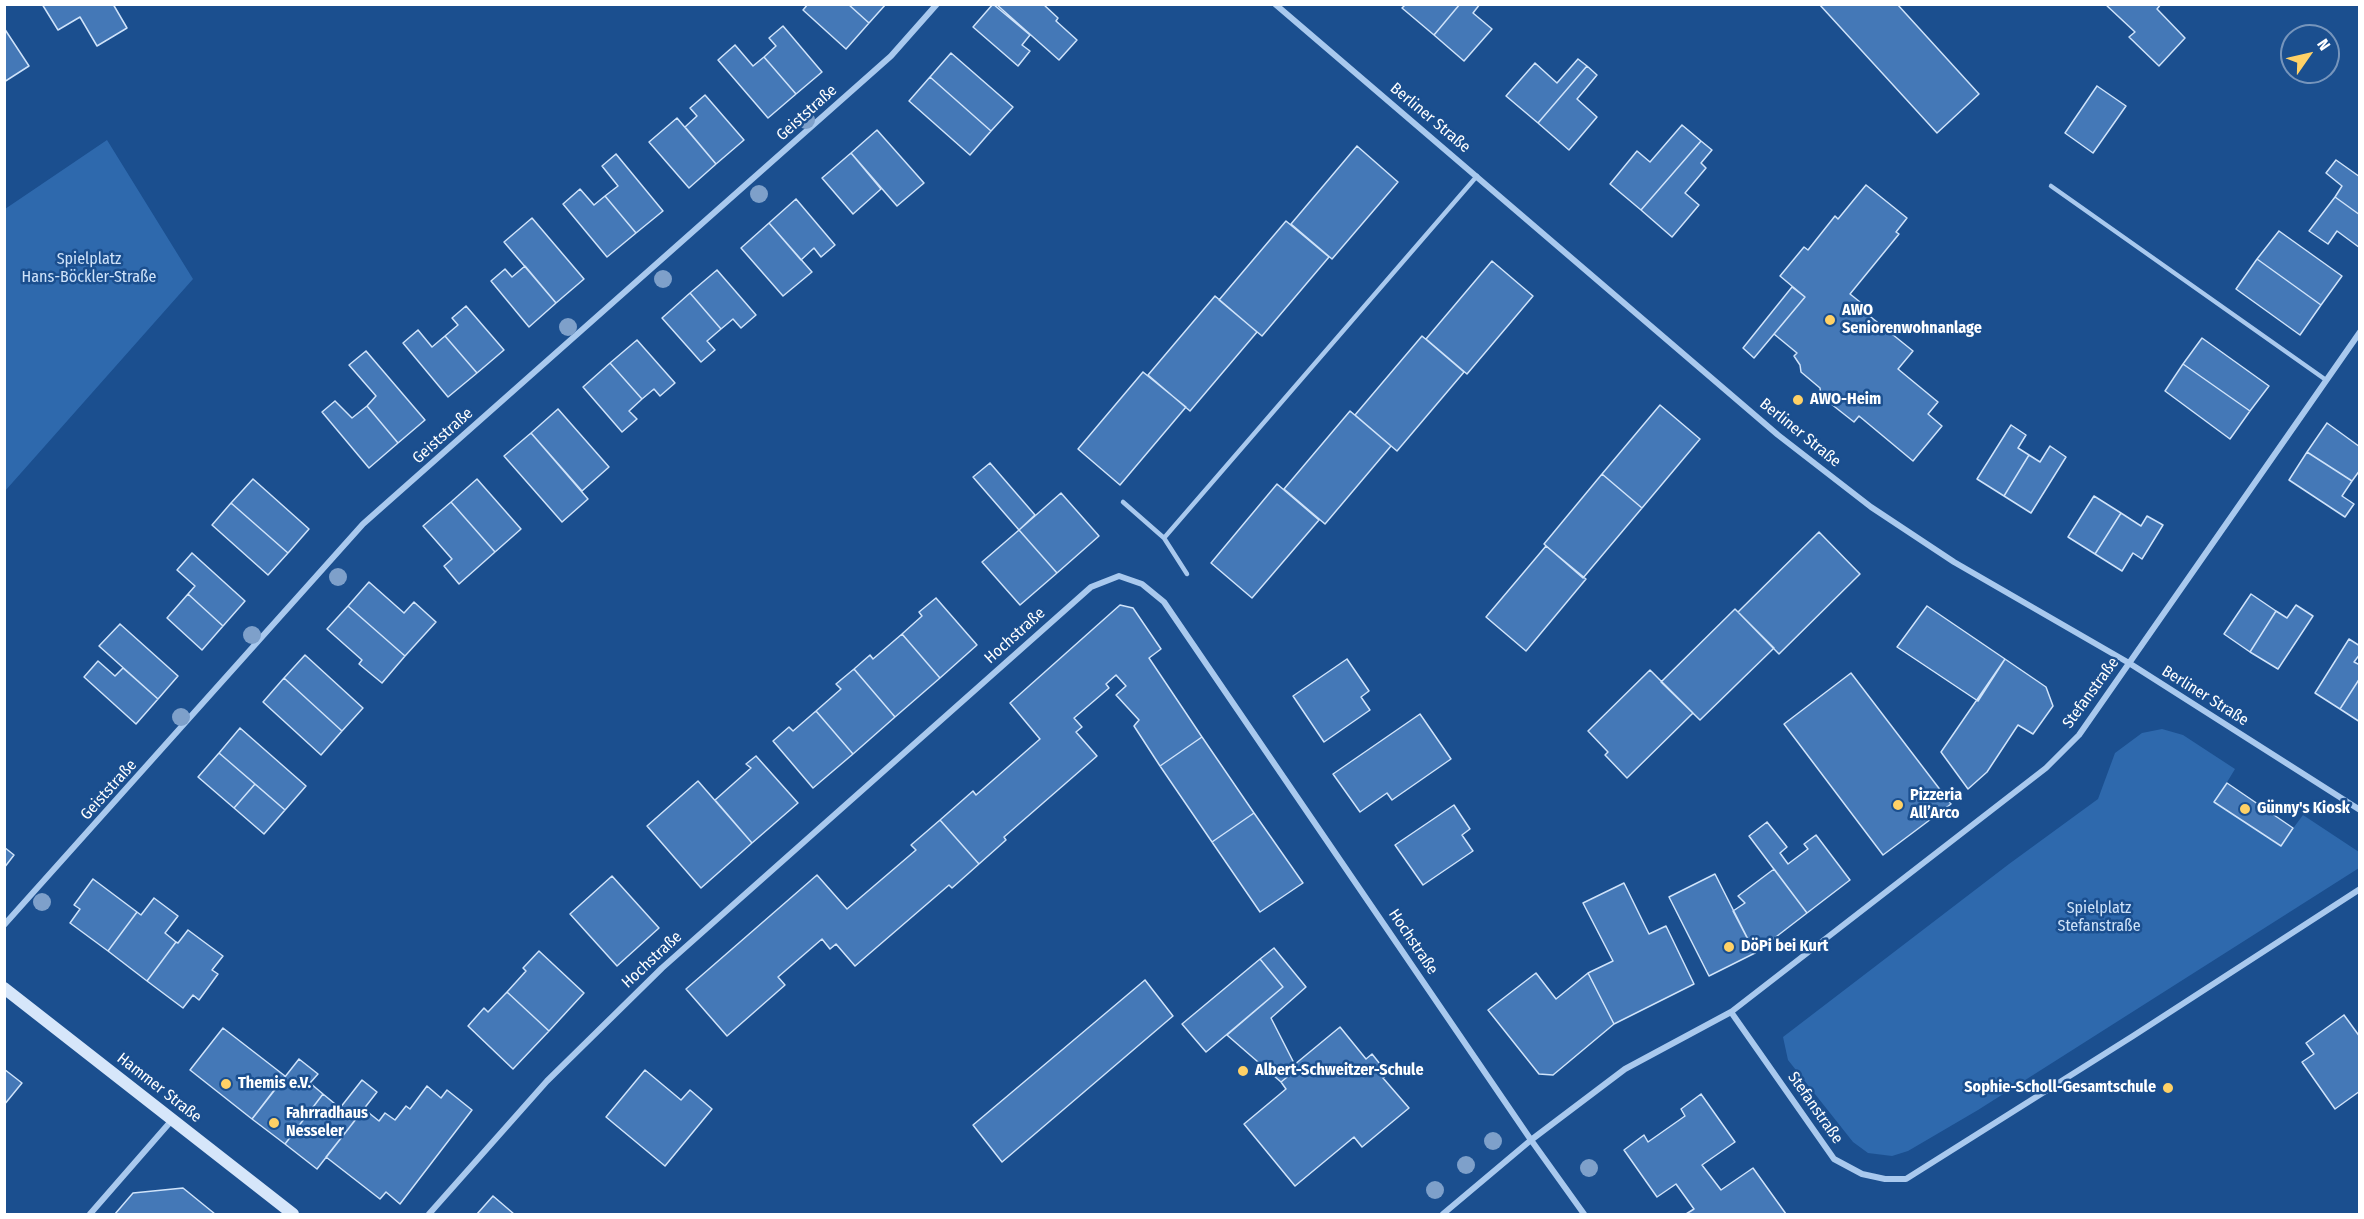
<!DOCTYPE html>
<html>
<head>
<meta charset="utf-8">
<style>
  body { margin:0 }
  #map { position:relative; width:2364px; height:1219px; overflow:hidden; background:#1b4f8f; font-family:"Fira Sans Condensed",sans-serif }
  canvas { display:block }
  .frame { position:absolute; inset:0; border:6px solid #fff; pointer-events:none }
  .north { position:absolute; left:2280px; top:24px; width:60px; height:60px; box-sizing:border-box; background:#1b4f8f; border:2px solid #7695bc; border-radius:50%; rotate:56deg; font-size:16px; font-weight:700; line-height:24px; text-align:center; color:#fff }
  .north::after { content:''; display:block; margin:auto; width:21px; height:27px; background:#ffd166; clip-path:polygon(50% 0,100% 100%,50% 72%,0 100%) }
</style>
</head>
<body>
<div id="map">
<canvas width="2364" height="1219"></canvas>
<div class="frame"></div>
<div class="north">N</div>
</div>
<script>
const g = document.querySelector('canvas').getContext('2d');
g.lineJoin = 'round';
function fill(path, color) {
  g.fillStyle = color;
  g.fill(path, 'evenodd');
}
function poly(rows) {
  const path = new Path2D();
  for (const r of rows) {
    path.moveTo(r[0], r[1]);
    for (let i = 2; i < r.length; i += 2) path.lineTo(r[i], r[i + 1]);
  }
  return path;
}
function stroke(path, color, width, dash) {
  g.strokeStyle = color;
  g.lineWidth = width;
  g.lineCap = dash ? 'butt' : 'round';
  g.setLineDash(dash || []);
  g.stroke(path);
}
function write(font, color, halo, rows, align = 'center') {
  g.font = font + ' "Fira Sans Condensed",sans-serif';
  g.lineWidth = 5;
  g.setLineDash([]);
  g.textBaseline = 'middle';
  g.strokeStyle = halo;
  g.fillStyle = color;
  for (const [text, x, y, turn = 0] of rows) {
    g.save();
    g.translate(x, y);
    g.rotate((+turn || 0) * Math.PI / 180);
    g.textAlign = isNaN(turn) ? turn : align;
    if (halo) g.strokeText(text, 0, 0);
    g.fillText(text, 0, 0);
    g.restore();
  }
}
const green = poly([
  [107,140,193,279,5,491,5,209],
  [2162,729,2183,735,2235,769,2215,802,2280,846,2303,815,2359,852,2359,868,1978,1110,1908,1151,1892,1156,1868,1153,1853,1142,1788,1060,1783,1037,2009,864,2098,799,2115,753,2142,733]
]);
const building = poly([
  [42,4,113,4,127,28,97,46,80,17,58,30,42,4],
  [808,4,848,4,869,23,846,49,803,10,808,4],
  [848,4,886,4,869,23,848,4],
  [993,4,1030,35,1022,45,1030,51,1018,66,973,27,993,4],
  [996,4,1043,4,1058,18,1056,21,1077,40,1059,60,996,4],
  [1406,4,1460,4,1434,35,1402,8,1406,4],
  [1460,4,1480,4,1473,13,1492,29,1464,61,1434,35,1460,4],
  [1819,4,1897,4,1979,94,1937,133,1819,4],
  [2105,4,2161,4,2157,9,2185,38,2159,66,2129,37,2135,32,2105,4],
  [783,26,822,72,796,94,764,57,776,46,769,38,783,26],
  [4,28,29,66,4,82,4,28],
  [735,45,753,66,764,57,796,94,768,118,718,60,735,45],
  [951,53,1013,107,991,131,930,77,951,53],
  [1578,59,1587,66,1538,123,1506,96,1535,63,1557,83,1578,59],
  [1587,66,1597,75,1577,99,1597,117,1569,150,1538,123,1587,66],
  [930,77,991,131,970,155,909,101,930,77],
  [2097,86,2126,106,2093,153,2065,133,2097,86],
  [705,95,744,140,716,164,685,127,697,116,690,108,705,95],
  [677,118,716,164,689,188,649,142,677,118],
  [1682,125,1701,141,1641,210,1610,184,1637,151,1650,162,1682,125],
  [877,130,924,183,897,206,851,153,877,130],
  [1701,141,1712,150,1701,163,1706,168,1685,193,1699,205,1672,237,1641,210,1701,141],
  [1357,146,1398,182,1332,259,1291,224,1357,146],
  [851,153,881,189,853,214,822,178,851,153],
  [616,154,663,211,636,233,605,196,618,186,602,166,616,154],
  [2336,160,2360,177,2360,215,2335,197,2342,186,2326,173,2336,160],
  [1866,185,1907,218,1896,232,1899,234,1850,294,1860,302,1856,305,1913,351,1898,369,1938,402,1928,414,1942,426,1913,461,1859,416,1854,422,1821,396,1820,388,1801,372,1800,365,1794,356,1797,353,1774,334,1805,297,1780,276,1804,247,1808,250,1835,216,1838,219,1866,185],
  [580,189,594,205,605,196,636,233,607,257,563,204,580,189],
  [2335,197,2360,215,2360,248,2337,231,2328,244,2309,231,2335,197],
  [796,199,835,245,821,257,814,248,801,260,769,223,796,199],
  [532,218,584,279,556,303,504,242,532,218],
  [1286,221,1329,257,1262,336,1219,300,1286,221],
  [769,223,812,272,783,296,741,248,769,223],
  [2279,231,2342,276,2321,305,2257,259,2279,231],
  [2257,259,2321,305,2300,335,2236,289,2257,259],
  [1492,261,1533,296,1467,374,1426,339,1492,261],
  [525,266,556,303,529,327,491,281,505,269,512,277,525,266],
  [717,270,756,315,741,328,733,319,721,329,690,293,717,270],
  [1792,287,1805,297,1754,358,1743,348,1792,287],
  [690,293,721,329,707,341,715,350,701,362,662,318,690,293],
  [1215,296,1257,332,1190,411,1148,375,1215,296],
  [466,306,504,350,477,373,445,336,458,325,452,318,466,306],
  [418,330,432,347,445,336,477,373,448,397,403,343,418,330],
  [1422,336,1464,372,1397,451,1355,415,1422,336],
  [2202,338,2269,386,2250,411,2183,364,2202,338],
  [637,340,675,383,660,396,654,389,642,399,610,363,637,340],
  [366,351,425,420,398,443,367,406,376,396,349,365,366,351],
  [610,363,642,399,629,411,637,419,622,432,583,387,610,363],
  [2183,364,2250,411,2230,439,2165,391,2183,364],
  [1143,372,1186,407,1120,485,1078,449,1143,372],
  [335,401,352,418,367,406,398,443,369,468,322,412,335,401],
  [1660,405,1700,439,1642,508,1602,474,1660,405],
  [558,409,609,467,582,491,531,433,558,409],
  [1350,411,1391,446,1325,524,1284,489,1350,411],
  [2327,423,2360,447,2360,470,2352,481,2307,452,2327,423],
  [2011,425,2026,435,2018,448,2029,455,2004,496,1977,479,2011,425],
  [531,433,588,499,562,522,504,456,531,433],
  [2050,446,2066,457,2031,513,2004,496,2029,455,2040,462,2050,446],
  [2307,452,2352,481,2342,496,2354,504,2345,517,2289,480,2307,452],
  [990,463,1035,515,1019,530,973,477,990,463],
  [1602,474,1642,508,1583,578,1544,544,1602,474],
  [253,479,309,529,288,553,231,503,253,479],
  [477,479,521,529,495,552,451,502,477,479],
  [1277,484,1319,520,1252,598,1211,563,1277,484],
  [1061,493,1099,536,1057,573,1019,530,1061,493],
  [2094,496,2121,513,2095,554,2068,537,2094,496],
  [451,502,495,552,459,584,444,566,452,559,423,526,451,502],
  [231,503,288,553,268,575,212,525,231,503],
  [2121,513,2141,526,2147,516,2163,525,2142,559,2133,553,2122,571,2095,554,2121,513],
  [1019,530,1057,573,1020,605,982,562,1019,530],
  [1819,532,1860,574,1779,654,1738,612,1819,532],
  [1546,546,1586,579,1526,651,1486,617,1546,546],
  [192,553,245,601,223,626,188,594,195,586,177,570,192,553],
  [369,582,404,613,414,602,436,622,405,656,348,606,369,582],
  [188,594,223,626,202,650,167,618,188,594],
  [2251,594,2276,611,2250,652,2224,634,2251,594],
  [936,598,977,645,940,678,902,634,922,616,919,612,936,598],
  [1120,605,1133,608,1161,649,1149,658,1202,737,1160,766,1134,726,1139,720,1116,695,1126,686,1116,675,1106,684,1109,688,1074,718,1082,727,1076,732,1097,756,1004,837,1006,840,979,864,940,820,973,791,976,795,1040,739,1010,703,1120,605],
  [2296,605,2313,616,2278,669,2250,652,2276,611,2287,618,2296,605],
  [348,606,405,656,382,683,359,664,362,660,327,629,348,606],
  [1927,606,2005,659,1978,701,1897,647,1927,606],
  [1735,609,1774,648,1700,720,1661,682,1735,609],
  [120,624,178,676,158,699,99,646,120,624],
  [902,634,940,678,895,717,854,669,870,655,873,659,902,634],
  [2349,639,2360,646,2360,654,2354,662,2360,665,2360,678,2340,709,2315,693,2349,639],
  [305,655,363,708,342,731,284,678,305,655],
  [1347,659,1369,691,1361,697,1370,710,1324,742,1293,696,1347,659],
  [2005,659,2046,687,2053,706,2033,734,2018,725,1987,772,1968,789,1941,752,2005,659],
  [98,661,115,676,123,668,158,699,136,724,84,677,98,661],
  [854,669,895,717,853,754,816,711,841,689,836,684,854,669],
  [1650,670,1693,713,1627,778,1605,755,1608,752,1588,731,1650,670],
  [1851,673,1951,804,1883,855,1784,724,1851,673],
  [284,678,342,731,321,755,263,702,284,678],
  [2360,678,2360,722,2340,709,2360,678],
  [816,711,853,754,813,788,773,741,789,727,793,731,816,711],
  [1420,714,1451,759,1392,800,1387,793,1360,812,1333,774,1420,714],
  [240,728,306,786,285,810,219,753,240,728],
  [1202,737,1254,813,1212,842,1160,766,1202,737],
  [219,753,255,784,234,808,198,777,219,753],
  [756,756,798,803,752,843,715,800,751,768,746,764,756,756],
  [698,781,752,843,701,888,647,826,698,781],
  [2227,783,2293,828,2281,846,2214,802,2227,783],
  [255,784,285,810,264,834,234,808,255,784],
  [1454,805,1470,829,1462,835,1473,851,1423,885,1395,845,1454,805],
  [1254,813,1303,883,1260,912,1212,842,1254,813],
  [940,820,979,864,952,888,949,885,855,966,836,944,830,949,822,939,778,977,785,985,727,1036,686,989,817,875,847,909,916,850,911,845,940,820],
  [1767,822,1787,847,1780,853,1788,864,1808,849,1804,844,1816,835,1850,880,1807,913,1749,836,1767,822],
  [4,847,14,855,4,868,4,847],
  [1774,869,1807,913,1755,953,1733,911,1745,903,1738,896,1774,869],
  [1715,874,1755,953,1709,976,1669,897,1715,874],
  [612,876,659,928,617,966,570,914,612,876],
  [93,879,137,912,108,951,70,923,80,909,74,905,93,879],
  [1624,883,1649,934,1666,926,1694,984,1614,1024,1588,973,1613,961,1583,903,1624,883],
  [154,898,178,916,165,933,176,942,147,981,108,951,137,912,141,915,154,898],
  [188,930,223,956,212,970,218,974,199,1000,193,995,183,1008,147,981,176,942,178,943,188,930],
  [1274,948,1306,987,1271,1018,1297,1069,1281,1082,1227,1035,1283,987,1260,959,1274,948],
  [539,951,584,993,549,1031,507,992,526,971,523,968,539,951],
  [1260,959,1283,987,1206,1052,1182,1024,1260,959],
  [1536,973,1556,999,1588,973,1614,1024,1553,1075,1539,1074,1488,1010,1536,973],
  [1145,980,1173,1016,1002,1162,973,1125,1145,980],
  [507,992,549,1031,513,1069,468,1026,484,1008,488,1012,507,992],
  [2344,1015,2360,1037,2360,1091,2335,1109,2302,1062,2314,1054,2306,1043,2344,1015],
  [1340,1027,1366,1059,1372,1054,1388,1074,1383,1078,1409,1108,1362,1147,1354,1137,1295,1186,1244,1124,1286,1089,1281,1082,1297,1069,1294,1065,1340,1027],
  [223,1028,285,1076,252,1119,190,1070,223,1028],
  [299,1059,318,1074,310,1083,323,1094,285,1144,252,1119,299,1059],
  [4,1069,22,1083,4,1105,4,1069],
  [645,1070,681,1100,690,1090,712,1109,665,1166,606,1117,645,1070],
  [362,1080,377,1092,317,1169,285,1144,323,1094,340,1108,362,1080],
  [427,1086,441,1098,447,1090,472,1110,400,1204,386,1192,380,1199,326,1157,364,1109,379,1121,385,1113,395,1120,406,1106,410,1109,427,1086],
  [1701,1094,1735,1142,1702,1165,1721,1190,1753,1168,1786,1214,1686,1214,1694,1209,1676,1184,1657,1197,1624,1150,1644,1135,1648,1142,1685,1116,1681,1109,1701,1094],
  [183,1188,215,1214,115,1214,133,1193,183,1188],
  [493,1196,514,1214,477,1214,493,1196]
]);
const service = poly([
  [2051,186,2326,380],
  [1123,502,1164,538,1187,574],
  [1164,538,1477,176]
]);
const minor = poly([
  [1275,4,1778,435,1871,507,1954,562,2129,663,2360,810],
  [4,925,363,524,891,56,937,4],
  [1731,1012,1834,1159,1862,1174,1885,1179,1906,1179,2133,1036,2360,889],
  [90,1214,172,1120],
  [429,1214,547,1081,662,968,1091,587,1119,576,1142,584,1164,602,1531,1140,1584,1214],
  [1443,1214,1531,1140,1625,1069,1731,1012,2046,768,2079,735,2360,332]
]);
const secondary = poly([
  [4,988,293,1214]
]);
const trees = [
  [806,120],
  [759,194],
  [663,279],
  [568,327],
  [338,577],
  [252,635],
  [181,717],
  [42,902],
  [1493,1141],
  [1466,1165],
  [1589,1168],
  [1435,1190]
];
const markers = [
  [1830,320,6,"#ffd166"],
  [1798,400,6,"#ffd166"],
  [1898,805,6,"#ffd166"],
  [2245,809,6,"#ffd166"],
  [1729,947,6,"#ffd166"],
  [1243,1071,6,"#ffd166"],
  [226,1084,6,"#ffd166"],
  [2168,1088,6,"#ffd166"],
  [274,1123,6,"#ffd166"]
];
const streetNames = [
  ["Geiststraße",807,113,-42],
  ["Berliner Straße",1430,118,40],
  ["Berliner Straße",1800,433,39],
  ["Geiststraße",443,436,-42],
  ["Hochstraße",1015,636,-42],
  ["Stefanstraße",2091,693,-54],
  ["Berliner Straße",2205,696,32],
  ["Geiststraße",109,790,-48],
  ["Hochstraße",1413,942,56],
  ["Hochstraße",652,960,-43],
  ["Hammer Straße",159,1088,38],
  ["Stefanstraße",1815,1108,55]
];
const parkNames = [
  ["Spielplatz",89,260],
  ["Hans-Böckler-Straße",89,278],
  ["Spielplatz",2099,909],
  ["Stefanstraße",2099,927]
];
const poiNames = [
  ["AWO",1842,311],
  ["Seniorenwohnanlage",1842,329],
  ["AWO-Heim",1810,400],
  ["Pizzeria",1910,796],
  ["All’Arco",1910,814],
  ["Günny's Kiosk",2257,809],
  ["DöPi bei Kurt",1741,947],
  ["Albert-Schweitzer-Schule",1255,1071],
  ["Themis e.V.",238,1084],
  ["Sophie-Scholl-Gesamtschule",2156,1088,"right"],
  ["Fahrradhaus",286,1114],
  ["Nesseler",286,1132]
];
fill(green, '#2e69ad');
fill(building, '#4478b7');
stroke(building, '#cfe3fa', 1.5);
stroke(service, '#a9c9ee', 4.5);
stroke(minor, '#a9c9ee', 6);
stroke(secondary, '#d6e6fa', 12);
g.fillStyle = '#7ea0ca';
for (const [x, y] of trees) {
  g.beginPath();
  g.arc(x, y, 9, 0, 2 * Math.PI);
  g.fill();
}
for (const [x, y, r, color] of markers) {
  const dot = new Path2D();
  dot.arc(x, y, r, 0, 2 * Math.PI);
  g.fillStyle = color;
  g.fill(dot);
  stroke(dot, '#1b4f8f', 2);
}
write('16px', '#fff', '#1b4f8f', streetNames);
write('16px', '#cfe3fa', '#1b4f8f', parkNames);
write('bold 16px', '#fff', '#1b4f8f', poiNames, 'left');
</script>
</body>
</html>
